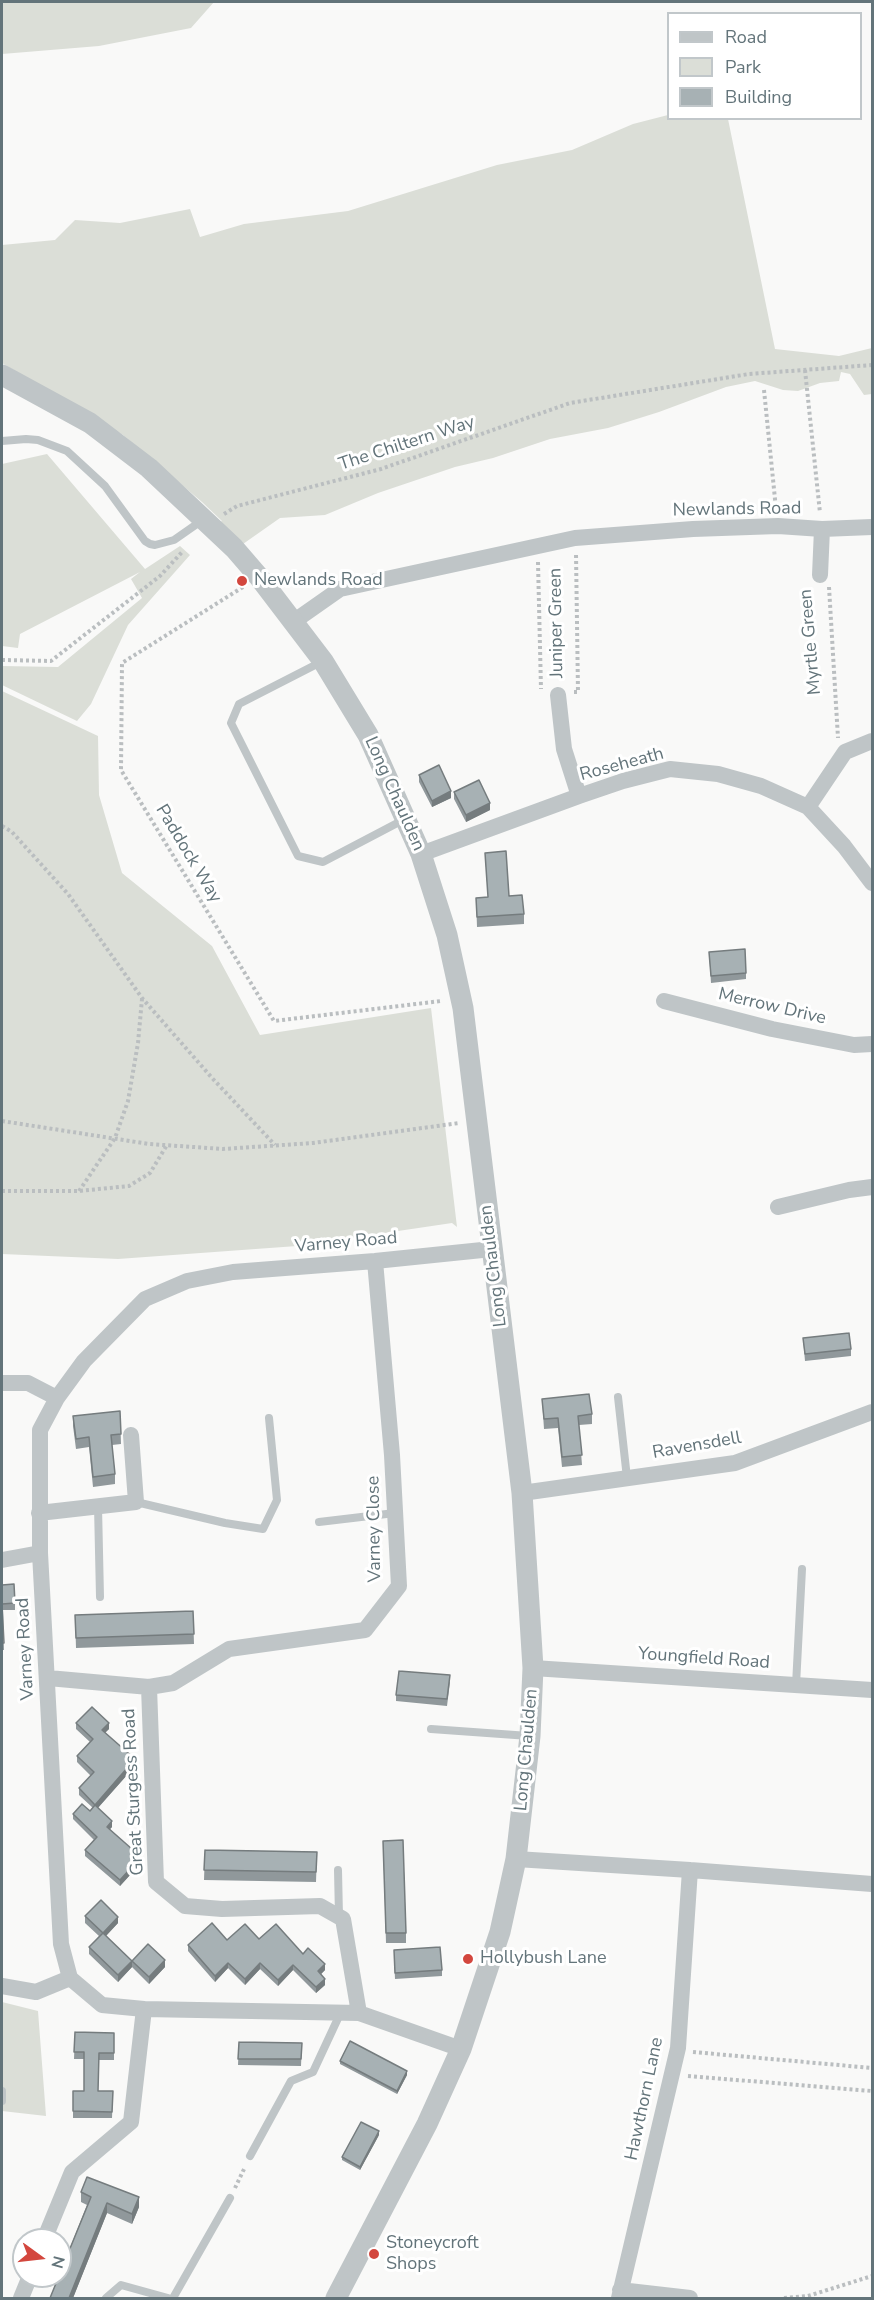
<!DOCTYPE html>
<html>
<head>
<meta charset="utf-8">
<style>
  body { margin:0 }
  #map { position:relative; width:874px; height:2300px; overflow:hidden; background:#f9f9f8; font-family:"Nunito Sans",sans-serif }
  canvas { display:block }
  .frame { position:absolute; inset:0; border:3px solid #63747a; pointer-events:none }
  .legend { position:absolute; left:667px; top:12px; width:195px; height:108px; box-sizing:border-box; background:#fff; border:2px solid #c1c7ca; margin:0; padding:8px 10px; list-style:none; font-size:18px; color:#63747a }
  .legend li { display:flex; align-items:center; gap:12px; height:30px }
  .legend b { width:30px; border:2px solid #c1c7ca }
  .north { position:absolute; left:12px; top:2228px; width:60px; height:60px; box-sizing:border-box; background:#fff; border:2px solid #c1c7ca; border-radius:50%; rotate:105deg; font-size:16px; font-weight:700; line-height:24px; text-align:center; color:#63747a }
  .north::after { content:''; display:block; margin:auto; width:21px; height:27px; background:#d3473e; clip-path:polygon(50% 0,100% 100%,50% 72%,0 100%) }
</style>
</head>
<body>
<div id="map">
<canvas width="874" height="2300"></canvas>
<div class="frame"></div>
<ul class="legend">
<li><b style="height:8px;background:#bfc5c7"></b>Road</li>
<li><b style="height:16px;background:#dbded7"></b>Park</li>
<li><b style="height:16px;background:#a7b1b4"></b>Building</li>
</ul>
<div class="north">N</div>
</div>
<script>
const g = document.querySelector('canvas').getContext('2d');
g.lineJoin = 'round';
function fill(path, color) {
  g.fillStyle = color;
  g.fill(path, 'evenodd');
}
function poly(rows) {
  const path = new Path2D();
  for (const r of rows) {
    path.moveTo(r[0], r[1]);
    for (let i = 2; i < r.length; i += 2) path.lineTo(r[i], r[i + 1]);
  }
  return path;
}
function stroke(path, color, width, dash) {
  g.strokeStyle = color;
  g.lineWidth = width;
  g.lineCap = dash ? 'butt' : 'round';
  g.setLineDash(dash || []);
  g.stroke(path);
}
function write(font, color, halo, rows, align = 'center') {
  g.font = font + ' "Nunito Sans",sans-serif';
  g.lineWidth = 6;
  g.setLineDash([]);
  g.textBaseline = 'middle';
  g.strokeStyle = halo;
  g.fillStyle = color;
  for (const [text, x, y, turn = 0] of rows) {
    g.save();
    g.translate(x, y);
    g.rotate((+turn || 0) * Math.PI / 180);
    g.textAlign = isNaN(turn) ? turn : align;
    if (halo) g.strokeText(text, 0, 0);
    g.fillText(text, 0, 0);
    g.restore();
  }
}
const green = poly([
  [2,2,214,2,191,28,99,46,2,54],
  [668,115,668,118,728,119,775,349,839,356,872,348,872,394,864,395,850,374,841,372,839,381,820,383,798,391,783,390,755,381,726,387,659,412,608,428,550,439,493,458,455,467,378,493,325,515,280,518,243,544,218,523,222,521,202,502,123,435,2,363,2,245,55,240,75,220,120,223,190,209,200,237,244,224,348,211,497,165,572,150,633,124],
  [47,454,145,569,180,546,190,555,128,625,91,704,77,721,2,685,2,666,58,667,142,598,131,579,140,572,20,634,18,648,2,646,2,464],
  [2,691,98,736,99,795,122,873,212,946,260,1035,431,1008,457,1227,452,1223,297,1246,118,1259,2,1254],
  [2,2002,38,2011,46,2116,2,2111]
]);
const path = poly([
  [805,370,820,513],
  [764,390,776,509],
  [224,514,237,506,381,469,570,403,749,374,872,365],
  [538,562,541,689],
  [243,587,122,663,121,770,274,1021,441,1001],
  [829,587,838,738],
  [2,660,51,661,160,576,183,551],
  [574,692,578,692,576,553],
  [2,826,12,832,68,894,142,998,213,1079,275,1145],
  [2,1121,149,1144,223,1149,313,1143,459,1123],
  [2,1191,79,1191,129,1186,150,1173,167,1145],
  [79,1191,115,1138,128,1101,138,1043,142,999],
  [693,2052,872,2068],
  [688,2076,872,2091],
  [235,2188,245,2167],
  [784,2298,808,2296,872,2276]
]);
const service = poly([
  [2,441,26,439,38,440,67,451,105,486,145,541,150,544,155,545,174,540,204,519],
  [323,661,239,704,231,723,298,856,323,862,405,819],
  [618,1397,627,1478],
  [136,1502,225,1523,263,1529,277,1500,269,1418],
  [98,1506,100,1597],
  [319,1522,395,1513],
  [796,1685,802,1569],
  [431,1729,529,1736],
  [338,1870,339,1917],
  [2,2091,2,2101],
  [250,2156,291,2081,313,2072,340,2014],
  [106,2298,121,2285,168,2298],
  [173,2298,230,2198]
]);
const minor = poly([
  [820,575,822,529],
  [293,622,340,589,575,538,693,529,778,526,822,529,872,527],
  [558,695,564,749,579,796],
  [808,807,845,752,872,741],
  [421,854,579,796,623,781,670,769,718,774,761,786,808,807,844,846,872,883],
  [664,1001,772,1029,854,1045,872,1044],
  [778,1207,849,1190,872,1187],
  [2,1383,28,1383,57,1398],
  [522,1493,735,1463,872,1412],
  [39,1513,136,1502,131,1435],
  [2,1560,40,1553],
  [533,1668,872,1690],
  [48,1678,149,1687,156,1882,185,1906,222,1909,320,1906,343,1919,359,2013],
  [149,1687,173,1683,229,1649,365,1630,399,1586,392,1455,375,1261],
  [516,1859,690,1870,872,1884],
  [2,1986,36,1992,70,1978],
  [461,2049,359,2013,144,2009,102,2005,70,1978,61,1944,40,1553,40,1430,57,1398,84,1361,145,1299,187,1281,233,1272,375,1261,492,1249],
  [44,2240,72,2172,131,2122,144,2009],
  [620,2290,690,2298],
  [21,2298,30,2276],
  [619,2298,678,2048,690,1870]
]);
const tertiary = poly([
  [2,375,90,423,149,468,234,548,259,577,323,661,368,735,421,854,447,935,463,1008,522,1493,533,1668,530,1736,516,1859,500,1932,461,2049,427,2124,336,2298]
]);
const wall = poly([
  [419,775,451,798,432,807,419,782],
  [454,792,490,810,466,822,454,799],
  [485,853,509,896,524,914,524,924,477,927,476,898,488,897],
  [709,952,746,973,746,979,711,983],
  [803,1338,851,1349,851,1356,805,1361],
  [542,1399,592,1414,592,1424,579,1425,582,1465,562,1467,558,1428,544,1429],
  [120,1411,121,1444,112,1445,115,1474,115,1484,93,1487,89,1447,76,1449,73,1426,73,1416],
  [2,1585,15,1603,15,1610,3,1610,4,1650,2,1650],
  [193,1611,194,1644,76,1648,75,1615],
  [450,1682,447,1706,396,1701,396,1695],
  [76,1723,109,1729,105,1732,135,1766,98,1808,112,1827,110,1829,141,1863,120,1886,85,1856,85,1850,94,1840,73,1819,73,1814,90,1811,93,1808,79,1795,79,1788,91,1776,77,1762,77,1756,90,1742,76,1729],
  [383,1841,406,1933,406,1943,386,1943],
  [205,1850,317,1852,316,1882,204,1880],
  [85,1916,118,1923,106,1936,132,1961,165,1967,149,1984,132,1967,118,1982,89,1954,89,1947,99,1936,85,1923],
  [259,1939,303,1954,325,1970,321,1974,325,1985,316,1993,293,1970,278,1986,260,1969,245,1985,228,1968,215,1982,188,1951,188,1945,227,1940],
  [394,1957,442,1970,442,1976,395,1979],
  [75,2032,114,2033,114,2060,99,2060,98,2091,113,2091,112,2118,73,2118,73,2091,84,2091,84,2059,74,2059],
  [239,2042,302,2043,301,2066,238,2065],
  [340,2061,407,2075,397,2094,340,2064],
  [379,2135,360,2170,342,2160,342,2157],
  [81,2192,139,2207,132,2224,107,2213,73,2298,50,2298,87,2205,81,2202]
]);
const shadedWall = poly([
  [451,791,451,798,432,807,432,801],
  [490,803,490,810,466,822,466,815],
  [109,1723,109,1729,102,1736,102,1730],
  [135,1759,135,1766,95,1811,95,1805],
  [112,1821,112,1827,107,1832,107,1827],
  [141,1857,141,1863,120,1886,120,1880],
  [118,1917,118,1923,103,1939,103,1933],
  [165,1960,165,1967,149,1984,149,1977],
  [132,1961,132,1967,118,1982,118,1975],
  [228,1963,228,1968,215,1982,215,1976],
  [260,1963,260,1969,245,1985,245,1979],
  [325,1964,325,1970,318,1977,318,1971],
  [293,1965,293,1970,278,1986,278,1980],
  [325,1979,325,1985,316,1993,316,1987],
  [407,2071,407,2075,397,2094,397,2091],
  [379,2131,379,2135,360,2170,360,2167],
  [139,2197,139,2207,132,2224,132,2214],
  [107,2203,107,2213,73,2298,69,2298]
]);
const building = poly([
  [439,765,451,791,432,801,419,775,439,765],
  [479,780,490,803,466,815,454,792,479,780],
  [506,851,509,896,522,895,524,914,477,917,476,898,488,897,485,853,506,851],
  [745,949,746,973,711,976,709,952,745,949],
  [849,1333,851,1349,805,1354,803,1338,849,1333],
  [589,1394,592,1414,578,1416,582,1455,562,1457,558,1418,544,1419,542,1399,589,1394],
  [120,1411,121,1434,111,1435,115,1474,93,1477,89,1437,76,1439,73,1416,120,1411],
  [14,1584,15,1603,2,1604,4,1643,2,1643,2,1585,14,1584],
  [193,1611,194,1634,76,1638,75,1615,193,1611],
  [399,1671,450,1675,447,1699,396,1695,399,1671],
  [92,1707,109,1723,102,1730,135,1759,95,1805,79,1788,94,1772,77,1756,93,1739,76,1723,92,1707],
  [82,1804,90,1811,95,1805,112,1821,107,1827,141,1857,120,1880,85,1850,97,1837,73,1814,82,1804],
  [403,1840,406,1933,386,1933,383,1841,403,1840],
  [205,1850,317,1852,316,1872,204,1870,205,1850],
  [101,1900,118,1917,103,1933,85,1916,101,1900],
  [212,1923,227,1940,245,1924,259,1939,276,1924,303,1954,308,1948,325,1964,318,1971,325,1979,316,1987,293,1965,278,1980,260,1963,245,1979,228,1963,215,1976,188,1945,212,1923],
  [103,1933,132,1961,118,1975,89,1947,103,1933],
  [148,1944,165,1960,149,1977,132,1961,148,1944],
  [440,1947,442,1970,395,1973,394,1950,440,1947],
  [75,2032,114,2033,114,2053,99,2053,98,2091,113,2091,112,2112,73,2111,73,2091,84,2091,84,2052,74,2052,75,2032],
  [350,2041,407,2071,397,2091,340,2061,350,2041],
  [239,2042,302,2043,301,2059,238,2059,239,2042],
  [361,2122,379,2131,360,2167,342,2157,361,2122],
  [87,2177,139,2197,132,2214,107,2203,69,2298,50,2298,59,2276,60,2276,60,2273,91,2197,81,2192,87,2177]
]);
const markers = [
  [242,581,6,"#d3473e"],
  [468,1959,6,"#d3473e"],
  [374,2254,6,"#d3473e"]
];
const streetNames = [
  ["The Chiltern Way",407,444,-18],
  ["Newlands Road",737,510,-1],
  ["Juniper Green",557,623,-91],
  ["Myrtle Green",811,642,-95],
  ["Roseheath",622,765,-15],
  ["Long Chaulden",394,794,66],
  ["Paddock Way",188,854,59],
  ["Merrow Drive",772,1007,13],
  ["Varney Road",346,1243,-5],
  ["Long Chaulden",494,1266,-97],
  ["Ravensdell",697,1446,-10],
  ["Varney Close",375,1529,-91],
  ["Varney Road",26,1649,-93],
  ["Youngfield Road",704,1659,4],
  ["Long Chaulden",527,1750,-85],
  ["Great Sturgess Road",134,1792,-93],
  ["Hawthorn Lane",645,2099,-78]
];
const poiNames = [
  ["Newlands Road",254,581],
  ["Hollybush Lane",480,1959],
  ["Stoneycroft",386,2244],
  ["Shops",386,2265]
];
fill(green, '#dbded7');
stroke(path, '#babec0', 4, [3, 3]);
stroke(service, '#bfc5c7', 8);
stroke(minor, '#bfc5c7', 16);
stroke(tertiary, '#bfc5c7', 21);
fill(wall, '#90989b');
fill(shadedWall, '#757c7e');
fill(building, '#a7b1b4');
stroke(building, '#757c7e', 1.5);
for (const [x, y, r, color] of markers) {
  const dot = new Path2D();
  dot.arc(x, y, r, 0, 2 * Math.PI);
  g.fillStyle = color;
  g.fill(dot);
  stroke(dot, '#fff', 2);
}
write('18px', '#63747a', '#fff', streetNames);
write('18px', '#63747a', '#fff', poiNames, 'left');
</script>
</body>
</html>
